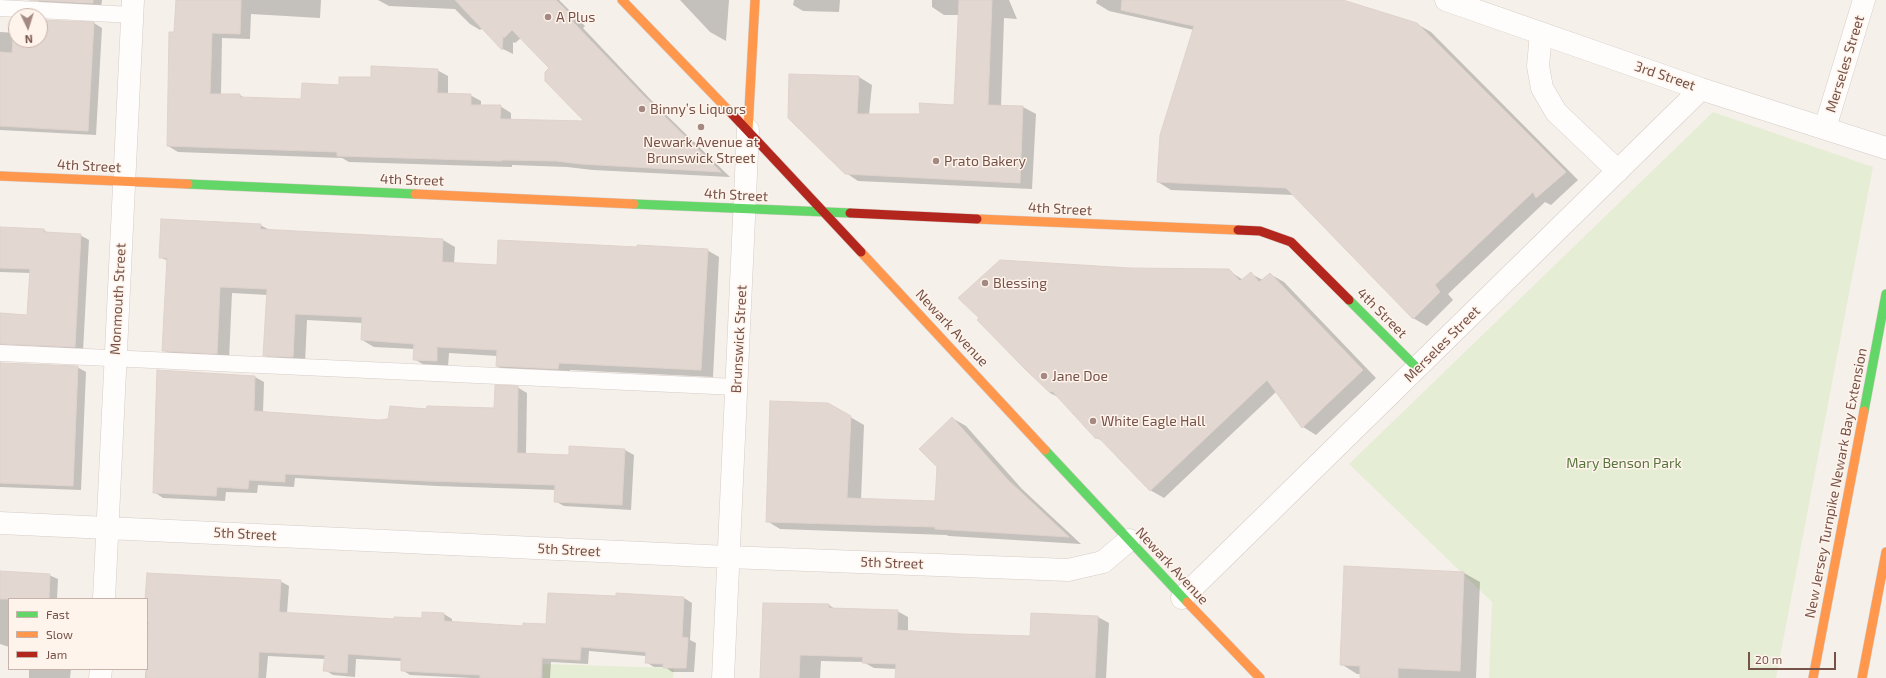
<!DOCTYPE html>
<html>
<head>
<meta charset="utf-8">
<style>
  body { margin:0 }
  #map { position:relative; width:1886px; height:678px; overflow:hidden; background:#f6f0ea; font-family:"Exo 2",sans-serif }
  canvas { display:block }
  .legend { position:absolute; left:8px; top:598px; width:140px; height:72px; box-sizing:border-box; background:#fff4eb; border:1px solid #c8b3aa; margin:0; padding:5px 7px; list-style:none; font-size:12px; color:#765249 }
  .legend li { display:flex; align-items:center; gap:8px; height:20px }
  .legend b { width:20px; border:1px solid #c8b3aa }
  .north { position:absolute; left:8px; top:8px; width:40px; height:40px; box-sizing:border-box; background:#fff4eb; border:1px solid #c8b3aa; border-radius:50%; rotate:176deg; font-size:11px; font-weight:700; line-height:16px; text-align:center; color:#765249 }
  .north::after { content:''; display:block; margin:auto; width:14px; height:18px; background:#a38981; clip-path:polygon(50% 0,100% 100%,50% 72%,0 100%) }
  .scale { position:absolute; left:1748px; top:652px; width:88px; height:18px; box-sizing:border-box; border:2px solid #765249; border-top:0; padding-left:5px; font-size:12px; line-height:14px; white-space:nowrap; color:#765249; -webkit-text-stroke:3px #fff4eb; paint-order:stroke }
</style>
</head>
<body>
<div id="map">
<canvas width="1886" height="678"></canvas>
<ul class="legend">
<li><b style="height:5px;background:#63d668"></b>Fast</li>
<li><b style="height:5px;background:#ff974d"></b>Slow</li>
<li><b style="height:5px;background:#b3261e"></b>Jam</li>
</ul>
<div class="north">N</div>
<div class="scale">20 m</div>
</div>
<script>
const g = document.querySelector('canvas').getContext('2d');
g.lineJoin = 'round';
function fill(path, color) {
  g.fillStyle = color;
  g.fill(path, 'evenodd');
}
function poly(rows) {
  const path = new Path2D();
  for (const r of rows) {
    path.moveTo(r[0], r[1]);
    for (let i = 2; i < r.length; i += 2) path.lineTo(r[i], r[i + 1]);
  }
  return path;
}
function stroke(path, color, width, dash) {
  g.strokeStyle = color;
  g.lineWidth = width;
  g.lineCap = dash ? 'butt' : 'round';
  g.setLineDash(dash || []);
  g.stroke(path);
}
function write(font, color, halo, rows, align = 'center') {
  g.font = font + ' "Exo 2",sans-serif';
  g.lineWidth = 3;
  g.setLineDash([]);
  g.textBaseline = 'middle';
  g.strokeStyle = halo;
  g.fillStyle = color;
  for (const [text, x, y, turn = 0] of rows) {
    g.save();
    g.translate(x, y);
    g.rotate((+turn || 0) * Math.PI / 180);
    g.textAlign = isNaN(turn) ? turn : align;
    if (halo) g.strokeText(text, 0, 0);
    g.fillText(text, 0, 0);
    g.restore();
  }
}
const green = poly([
  [1713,112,1873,167,1776,678,1489,678,1492,602,1349,464],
  [543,664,674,668,673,678,543,678]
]);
const shadow = poly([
  [36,0,102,0,101,8,44,5],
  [176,0,321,0,320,18,251,14,250,39,222,38,221,95,240,95,246,99,302,100,340,86,372,78,437,70,448,76,448,94,470,95,481,101,481,106,500,106,511,113,511,121,586,122,550,68,521,38,515,43,513,42,513,54,503,49,483,28,480,30,470,24,455,9,389,6,378,0,559,0,585,26,583,28,652,101,730,177,593,170,567,167,512,165,512,167,349,162,342,158,178,152,168,146],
  [680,0,729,0,726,41,710,32],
  [794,0,840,0,839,12,803,11,793,5],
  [932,0,1009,0,1017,19,1004,18,1001,106,1023,107,1036,114,1032,189,858,181,846,173,790,75,859,77,872,85,869,115,921,115,955,106,960,15,944,15,932,7],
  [1097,0,1340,0,1417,24,1431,32,1578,180,1551,205,1545,202,1448,294,1453,300,1427,326,1413,318,1294,195,1171,190,1158,182,1194,30,1109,11,1096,3],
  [40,21,94,23,102,28,96,135,0,130,0,32,16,33,16,40,40,40],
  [260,225,270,230,443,240,455,247,454,264,498,266,707,250,719,257,713,377,570,370,570,375,509,373,497,366,498,356,449,353,448,367,426,366,414,359,415,349,374,347,362,340,363,323,307,320,305,363,276,362,264,355,268,295,232,293,229,360,175,357,163,350,168,261,160,257],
  [0,229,44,230,48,233,80,235,89,240,83,351,0,354,0,314,28,316,30,273,0,272],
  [1130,269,1228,270,1243,280,1251,274,1263,280,1270,274,1284,282,1376,378,1316,435,1303,427,1277,391,1164,498,1150,490,1104,442,1097,438,1060,398,1050,393,978,320],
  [0,361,1,364,77,367,86,372,81,490,0,487],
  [255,377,264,382,263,413,379,421,427,410,495,409,517,387,527,393,526,454,570,457,625,450,634,455,631,510,564,506,555,501,556,490,437,486,295,478,294,487,258,485,257,493,226,492,225,501,163,498,154,492],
  [828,404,864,425,861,500,936,502,952,418,966,426,1022,489,1081,544,949,536,946,535,780,529,767,521],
  [1345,567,1464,573,1480,582,1476,678,1362,678,1361,674,1357,674,1341,664],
  [0,572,49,575,58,579,57,599,9,599,9,647,0,644],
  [280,581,289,586,287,613,395,620,423,620,444,614,452,619,452,623,524,627,547,625,684,598,692,603,690,640,696,643,694,672,672,672,665,667,654,667,646,662,646,656,589,651,588,664,551,662,550,678,471,678,410,675,402,670,402,661,356,659,355,677,333,675,325,670,325,659,268,656,266,678,145,678,150,625,147,624,146,599],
  [829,605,835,609,897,611,908,617,908,632,1031,637,1098,617,1109,623,1106,678,896,678,897,669,874,668,863,662,821,661,820,678,761,678],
  [29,669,71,669,70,678,29,678]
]);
const building = poly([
  [29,0,93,0,93,3,29,0],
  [176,0,241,0,240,34,212,33,210,94,240,94,240,97,301,99,302,83,339,85,339,77,371,77,371,66,438,69,437,93,471,94,471,105,501,105,500,119,584,121,545,81,545,72,549,68,512,30,504,38,503,36,502,50,455,0,556,0,575,19,572,21,642,94,721,172,581,164,556,161,502,160,502,161,337,156,337,152,167,146,169,32,174,32,176,0],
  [959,0,992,0,988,105,1023,106,1020,183,845,174,788,118,789,74,859,76,857,114,920,114,919,103,954,105,959,0],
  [1122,0,1343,0,1417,23,1566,172,1536,198,1533,192,1435,285,1440,292,1413,319,1286,188,1157,182,1160,135,1194,26,1121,10,1122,0],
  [14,18,16,18,16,40,40,40,40,20,94,22,88,131,0,126,0,52,12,53,14,18],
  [161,219,261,224,260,229,443,239,442,262,497,265,498,240,637,247,637,245,708,249,701,370,559,363,558,369,496,366,497,350,437,347,437,361,413,360,414,344,361,340,362,317,295,314,293,357,263,356,267,289,220,287,217,354,162,351,167,258,159,258,161,219],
  [0,227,44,229,44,232,81,234,75,347,0,344,0,313,27,315,30,269,0,268,0,227],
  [1000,260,1130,268,1229,269,1240,281,1251,272,1259,282,1270,273,1363,370,1302,428,1267,380,1150,491,1098,437,1096,439,1052,391,1050,393,1025,369,977,320,979,318,958,298,1000,260],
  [0,363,78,366,73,486,0,483,0,363],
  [157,370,255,376,254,411,379,420,388,419,390,406,426,409,427,406,494,408,495,385,518,386,517,453,569,455,569,446,625,449,622,505,554,502,555,485,427,481,285,474,285,482,249,480,248,489,217,487,216,496,153,493,157,370],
  [770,401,828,403,851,416,847,498,935,501,937,467,919,449,952,417,1008,480,1069,537,935,529,935,527,766,522,770,401],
  [1344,566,1464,572,1460,671,1398,668,1398,678,1360,678,1360,666,1340,665,1344,566],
  [0,571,50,574,49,599,0,599,0,571],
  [147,573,281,580,279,612,394,619,394,617,422,618,422,612,444,613,444,621,523,626,523,623,546,624,548,593,616,596,616,593,684,597,682,637,688,638,686,668,663,668,663,664,645,663,646,652,581,647,580,660,542,658,541,678,480,678,480,675,401,671,401,658,348,654,347,673,323,671,325,655,259,652,258,678,146,678,149,623,147,623,147,599,145,599,147,573],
  [763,603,829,604,829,608,898,610,897,630,961,634,1030,636,1031,613,1098,616,1095,678,895,678,896,664,862,663,863,657,800,655,799,678,760,678,763,603]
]);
const lane = poly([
  [0,8,132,15],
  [0,353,736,387]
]);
const street = poly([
  [1446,0,1701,89,1886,148],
  [1541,33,1538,66,1542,88,1556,112,1618,171],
  [1825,128,1864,0],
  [0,523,728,557,1068,570,1103,562,1129,540],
  [1182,598,1701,89],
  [104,599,133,0],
  [100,678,101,669],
  [723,678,748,130]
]);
const fast = poly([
  [188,184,415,194],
  [634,204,850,213],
  [1349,300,1417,368],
  [1864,411,1886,294],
  [1045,450,1187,602]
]);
const slow = poly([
  [622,0,732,114],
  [748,130,755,0],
  [0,176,188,184],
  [415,194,634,204],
  [977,219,1238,230],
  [861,252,1045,450],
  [1187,602,1260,678],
  [1813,678,1864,411],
  [1862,678,1886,552]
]);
const jam = poly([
  [732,114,861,252],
  [850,213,977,219],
  [1238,230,1260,231,1291,242,1349,300]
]);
const markers = [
  [548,17,4,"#a38981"],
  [642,109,4,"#a38981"],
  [701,127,4,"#a38981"],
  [936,161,4,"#a38981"],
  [985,283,4,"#a38981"],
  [1044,376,4,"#a38981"],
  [1093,421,4,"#a38981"]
];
const poiNames = [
  ["A Plus",556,17],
  ["Binny’s Liquors",650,109],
  ["Newark Avenue at",701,142,"center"],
  ["Brunswick Street",701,158,"center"],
  ["Prato Bakery",944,161],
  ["Blessing",993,283],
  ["Jane Doe",1052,376],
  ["White Eagle Hall",1101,421]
];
const streetNames = [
  ["Merseles Street",1845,64,-73],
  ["3rd Street",1665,76,19],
  ["4th Street",89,166,3],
  ["4th Street",412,180,2],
  ["4th Street",736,195,3],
  ["4th Street",1060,209,3],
  ["Monmouth Street",118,299,-87],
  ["4th Street",1382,313,45],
  ["Newark Avenue",952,328,47],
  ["Brunswick Street",739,339,-87],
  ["Merseles Street",1442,344,-45],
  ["New Jersey Turnpike Newark Bay Extension",1836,483,-79],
  ["5th Street",245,534,3],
  ["5th Street",569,550,3],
  ["5th Street",892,563,2],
  ["Newark Avenue",1172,566,47]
];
const parkNames = [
  ["Mary Benson Park",1624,463]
];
fill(green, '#e6edd5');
fill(shadow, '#0003');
fill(building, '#e3d7d2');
stroke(building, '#dfd2cc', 1);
stroke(lane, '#d5cbc6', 17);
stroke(street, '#d5cbc6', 23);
stroke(fast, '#d6cbc6', 10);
stroke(slow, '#d6cbc6', 10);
stroke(jam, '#d6cbc6', 10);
stroke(lane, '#fefdfc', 16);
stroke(street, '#fefdfc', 22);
stroke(fast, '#63d668', 9);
stroke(slow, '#ff974d', 9);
stroke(jam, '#b3261e', 9);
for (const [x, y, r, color] of markers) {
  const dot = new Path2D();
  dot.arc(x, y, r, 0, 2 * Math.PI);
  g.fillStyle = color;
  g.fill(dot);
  stroke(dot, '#fff4eb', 1.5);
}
write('14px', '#765249', '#fff4eb', poiNames, 'left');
write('14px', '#765249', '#fff4eb', streetNames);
write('14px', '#58753f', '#fff4eb', parkNames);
</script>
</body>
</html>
